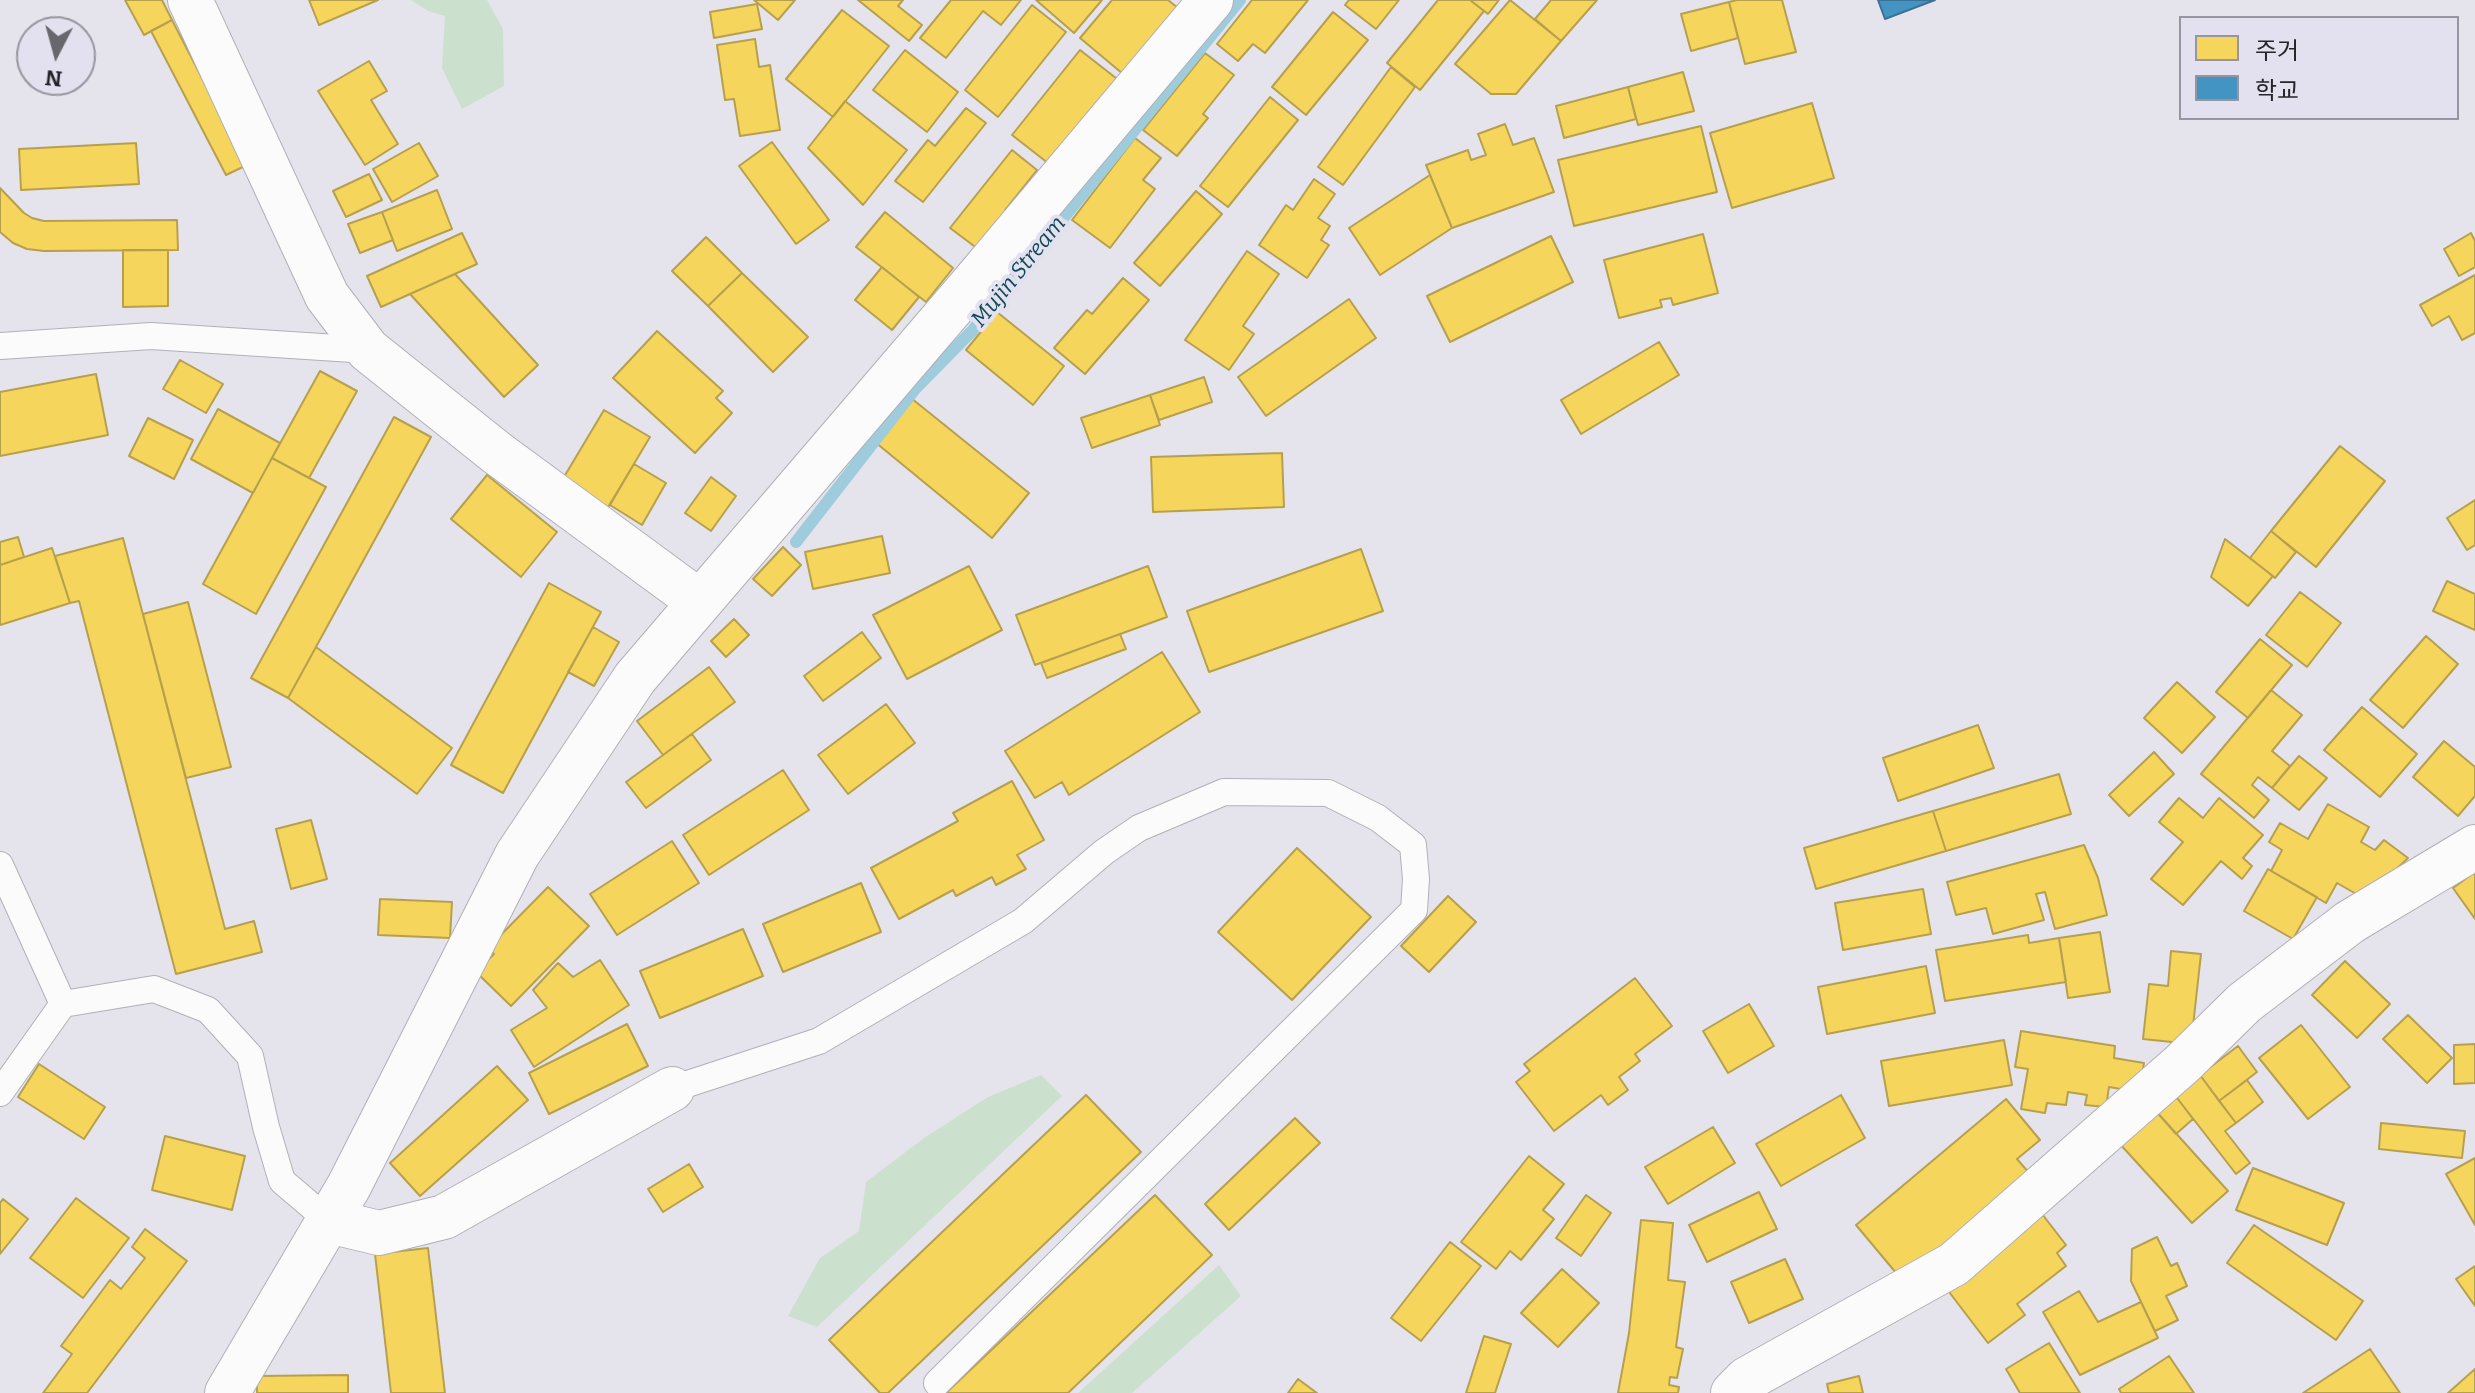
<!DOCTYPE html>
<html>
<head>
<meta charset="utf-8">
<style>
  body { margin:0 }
  #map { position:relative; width:2475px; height:1393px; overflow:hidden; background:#e5e4ec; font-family:Bitter,"Noto Sans KR",serif }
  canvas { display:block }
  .legend { position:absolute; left:2179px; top:16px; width:280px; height:104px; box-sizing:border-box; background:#e3e0ef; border:2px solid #9795a0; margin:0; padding:10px 14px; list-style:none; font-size:24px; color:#252429 }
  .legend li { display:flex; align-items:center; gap:16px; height:40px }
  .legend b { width:40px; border:2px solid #9795a0 }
  .north { position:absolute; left:16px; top:16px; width:80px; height:80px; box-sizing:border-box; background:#e3e0ef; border:2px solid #9795a0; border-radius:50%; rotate:186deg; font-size:22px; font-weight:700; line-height:32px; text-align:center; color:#252429 }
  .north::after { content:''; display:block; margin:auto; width:28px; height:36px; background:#68676d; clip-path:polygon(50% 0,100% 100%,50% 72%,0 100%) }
</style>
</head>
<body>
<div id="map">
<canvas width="2475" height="1393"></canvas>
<ul class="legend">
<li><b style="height:22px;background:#f6d55c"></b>주거</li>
<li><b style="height:22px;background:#4393c3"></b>학교</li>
</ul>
<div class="north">N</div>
</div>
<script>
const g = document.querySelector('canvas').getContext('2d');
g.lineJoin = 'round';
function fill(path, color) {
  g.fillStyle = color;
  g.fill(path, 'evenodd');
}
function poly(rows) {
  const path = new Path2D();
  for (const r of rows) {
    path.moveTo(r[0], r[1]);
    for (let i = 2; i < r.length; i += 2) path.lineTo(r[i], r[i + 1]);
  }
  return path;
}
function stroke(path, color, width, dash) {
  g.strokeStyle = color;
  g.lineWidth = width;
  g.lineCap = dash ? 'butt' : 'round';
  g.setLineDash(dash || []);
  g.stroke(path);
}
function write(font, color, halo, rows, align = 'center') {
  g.font = font + ' Bitter,serif';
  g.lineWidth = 8;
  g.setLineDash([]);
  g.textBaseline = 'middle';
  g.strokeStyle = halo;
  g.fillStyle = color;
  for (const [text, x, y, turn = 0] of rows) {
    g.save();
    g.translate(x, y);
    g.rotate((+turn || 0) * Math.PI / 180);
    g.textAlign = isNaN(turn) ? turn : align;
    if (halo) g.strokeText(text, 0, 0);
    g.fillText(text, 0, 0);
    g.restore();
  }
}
const green = poly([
  [411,0,487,0,503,29,504,86,462,109,442,68,445,16,428,11],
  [1041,1075,1062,1096,817,1327,788,1316,820,1258,859,1231,866,1182,924,1138,988,1097],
  [1219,1265,1241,1296,1132,1393,1078,1393]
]);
const homes = poly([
  [125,0,162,0,172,20,144,35,125,0],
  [309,0,378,0,319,25,309,0],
  [754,0,795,0,778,20,754,0],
  [858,0,903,0,898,6,922,25,909,41,858,0],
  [951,0,1021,0,1001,25,983,11,946,58,920,38,951,0],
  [1036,0,1102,0,1074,33,1036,0],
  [1112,0,1168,0,1178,8,1123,74,1080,38,1112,0],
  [1252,0,1308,0,1265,53,1253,44,1238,61,1217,44,1252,0],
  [1349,0,1399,0,1376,29,1345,5,1349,0],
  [1438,0,1470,0,1484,11,1420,90,1387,63,1438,0],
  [1470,0,1499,0,1488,14,1470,0],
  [1510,0,1561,41,1516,94,1491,94,1455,64,1510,0],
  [1551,0,1597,0,1561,41,1535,19,1551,0],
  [1737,0,1782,0,1796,52,1745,64,1729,2,1737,0],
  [1729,2,1738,38,1691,51,1681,14,1729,2],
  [757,4,762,29,714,38,710,12,757,4],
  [1032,5,1066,32,998,117,965,90,1032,5],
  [842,10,889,46,833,117,786,79,842,10],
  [1333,12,1368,40,1306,115,1272,87,1333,12],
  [172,20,247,165,226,175,151,31,172,20],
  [755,39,759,67,770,65,780,130,740,136,734,99,725,100,717,45,755,39],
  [905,50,958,92,927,132,873,90,905,50],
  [1080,50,1121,82,1053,167,1012,135,1080,50],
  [1205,53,1234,75,1203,114,1208,118,1177,156,1143,130,1205,53],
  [369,61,387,91,371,100,398,144,365,165,318,91,369,61],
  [1391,67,1415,87,1343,185,1318,167,1391,67],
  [1683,72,1694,111,1638,125,1628,87,1683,72],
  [1628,87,1636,119,1564,138,1556,106,1628,87],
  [1270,97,1298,120,1228,207,1200,186,1270,97],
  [845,101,907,150,863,205,808,148,845,101],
  [1812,103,1834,178,1732,208,1710,133,1812,103],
  [966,108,986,123,923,202,895,181,928,140,935,146,966,108],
  [1505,124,1513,145,1534,138,1554,192,1452,228,1426,165,1468,150,1471,160,1486,155,1478,134,1505,124],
  [1701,126,1717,192,1574,226,1558,160,1701,126],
  [1135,138,1161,158,1143,180,1155,189,1110,248,1072,220,1135,138],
  [772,142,829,220,796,244,739,166,772,142],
  [136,143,139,184,21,190,19,149,136,143],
  [419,143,438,176,392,202,373,169,419,143],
  [1012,150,1037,170,1005,210,1011,215,982,252,950,228,1012,150],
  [369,174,382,200,346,217,333,191,369,174],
  [1430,175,1452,228,1380,275,1349,228,1430,175],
  [1314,179,1335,194,1318,218,1330,226,1321,240,1329,245,1307,278,1259,245,1286,205,1293,210,1314,179],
  [0,188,24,213,32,218,44,221,177,220,178,250,44,251,27,249,13,243,0,232,0,188],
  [437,190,452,229,397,251,382,212,437,190],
  [1196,191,1222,214,1160,286,1134,263,1196,191],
  [382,212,393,240,360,253,348,224,382,212],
  [885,212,953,268,926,302,856,247,885,212],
  [462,233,477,264,381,307,367,276,462,233],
  [2471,233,2475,241,2475,267,2459,276,2444,249,2471,233],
  [1703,234,1718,293,1673,305,1671,298,1660,300,1662,307,1619,318,1604,260,1703,234],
  [1551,236,1573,282,1450,342,1427,296,1551,236],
  [706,237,742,273,708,306,672,271,706,237],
  [123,250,168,250,168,306,123,307,123,250],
  [1247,251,1279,274,1243,326,1254,334,1229,370,1185,340,1247,251],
  [882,267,919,297,892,330,855,300,882,267],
  [742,273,808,337,773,372,708,306,742,273],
  [455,274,538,365,504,397,410,294,455,274],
  [2475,275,2475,333,2462,340,2449,316,2432,326,2420,305,2475,275],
  [1123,278,1149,300,1085,374,1054,348,1087,310,1092,314,1123,278],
  [1349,299,1376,338,1266,416,1238,377,1349,299],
  [997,312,1064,366,1033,405,966,350,997,312],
  [657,331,723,391,716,398,732,413,695,453,613,378,657,331],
  [1659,342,1679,375,1581,434,1561,400,1659,342],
  [180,360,223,384,206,413,163,389,180,360],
  [320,371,357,391,309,478,272,458,320,371],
  [96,374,108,435,0,456,0,392,96,374],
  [1204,377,1212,402,1159,420,1150,395,1204,377],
  [1150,395,1160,425,1092,448,1081,418,1150,395],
  [911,398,1029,493,992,538,875,442,911,398],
  [218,409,280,443,253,493,191,459,218,409],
  [604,410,650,437,604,514,558,487,604,410],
  [394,417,431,437,288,698,251,678,394,417],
  [148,418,193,440,174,479,129,456,148,418],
  [2340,446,2385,481,2316,567,2271,531,2340,446],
  [1282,453,1284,507,1153,512,1151,457,1282,453],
  [272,458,326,487,256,614,203,584,272,458],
  [634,464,666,483,642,525,610,505,634,464],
  [487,475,557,532,521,577,451,519,487,475],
  [711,477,736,496,711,531,685,513,711,477],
  [2475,500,2475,545,2467,550,2447,518,2475,500],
  [2271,531,2296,552,2275,578,2250,558,2271,531],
  [882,536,890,573,813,589,805,552,882,536],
  [18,537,24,557,0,565,0,542,18,537],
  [123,538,225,929,254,921,262,952,176,974,79,601,70,603,55,556,123,538],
  [2225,539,2273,576,2248,606,2211,577,2225,539],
  [783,547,801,565,772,596,753,579,783,547],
  [52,548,70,603,0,625,0,565,52,548],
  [1361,549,1383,611,1209,672,1187,611,1361,549],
  [969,566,1002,630,907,679,873,615,969,566],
  [1148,566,1167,617,1035,665,1016,615,1148,566],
  [2447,581,2475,594,2475,630,2433,611,2447,581],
  [549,583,601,612,503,793,451,765,549,583],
  [2300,592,2341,623,2307,667,2266,635,2300,592],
  [188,602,231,767,186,778,143,614,188,602],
  [734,619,749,635,726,657,711,641,734,619],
  [593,627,619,642,594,686,568,672,593,627],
  [862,632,881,658,823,701,804,676,862,632],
  [1120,634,1126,649,1047,678,1041,663,1120,634],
  [2426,636,2458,664,2403,728,2370,700,2426,636],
  [2260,639,2292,665,2248,718,2216,692,2260,639],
  [316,647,452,748,417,794,288,698,316,647],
  [1162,652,1200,712,1069,795,1062,782,1035,798,1005,751,1162,652],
  [709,667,735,702,663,755,637,721,709,667],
  [2177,682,2215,717,2182,753,2144,718,2177,682],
  [2271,690,2302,715,2272,751,2290,766,2272,788,2258,777,2252,785,2269,800,2254,818,2201,774,2271,690],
  [886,704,915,743,848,794,818,755,886,704],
  [2362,707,2417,754,2380,797,2324,750,2362,707],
  [1978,725,1994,768,1898,801,1883,758,1978,725],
  [692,734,711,760,646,808,626,782,692,734],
  [2444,741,2475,767,2475,796,2458,816,2413,777,2444,741],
  [2154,752,2174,774,2129,816,2109,795,2154,752],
  [2299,756,2327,778,2299,810,2272,788,2299,756],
  [783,770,809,810,709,875,683,835,783,770],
  [2059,774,2071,814,1946,851,1933,811,2059,774],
  [1012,781,1044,840,1017,855,1026,869,996,885,992,877,956,896,953,890,899,919,871,868,958,821,953,813,1012,781],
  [2179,798,2203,818,2219,798,2263,835,2243,858,2252,866,2242,879,2221,861,2183,905,2151,879,2183,842,2159,822,2179,798],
  [2328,804,2369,827,2361,842,2375,850,2384,840,2408,858,2365,899,2337,883,2326,903,2271,871,2282,850,2269,842,2280,823,2308,839,2328,804],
  [1933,811,1946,851,1816,889,1804,848,1933,811],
  [311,820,327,879,291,889,276,829,311,820],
  [672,841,699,883,617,935,590,894,672,841],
  [2084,845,2098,878,2107,915,2055,929,2045,892,2036,894,2044,920,1993,934,1986,908,1956,915,1947,882,2084,845],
  [1297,848,1371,917,1292,1000,1218,932,1297,848],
  [2268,869,2317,897,2293,939,2244,911,2268,869],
  [2475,872,2475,919,2453,888,2475,872],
  [861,883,881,932,783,972,763,924,861,883],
  [548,887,589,926,511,1006,476,972,494,954,488,948,548,887],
  [1923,889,1931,934,1843,950,1835,903,1923,889],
  [1448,896,1476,922,1429,972,1401,946,1448,896],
  [380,899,452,902,450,938,378,935,380,899],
  [743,929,763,976,660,1018,640,971,743,929],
  [2100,932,2110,992,2068,998,2059,938,2100,932],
  [2028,935,2029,943,2059,938,2066,982,1945,1001,1936,950,2028,935],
  [2171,951,2201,954,2191,1044,2143,1039,2149,984,2168,986,2171,951],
  [600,960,629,1005,534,1067,511,1030,547,1008,533,990,558,963,573,977,600,960],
  [2345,961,2390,1004,2357,1038,2312,995,2345,961],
  [1926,966,1935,1013,1827,1034,1818,987,1926,966],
  [1635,978,1672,1026,1635,1054,1640,1061,1619,1077,1628,1090,1608,1105,1601,1095,1554,1131,1516,1082,1530,1071,1524,1064,1635,978],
  [1749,1004,1774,1046,1728,1073,1703,1031,1749,1004],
  [2408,1015,2452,1058,2427,1083,2383,1039,2408,1015],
  [627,1024,648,1066,549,1114,529,1073,627,1024],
  [2301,1025,2350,1087,2308,1119,2259,1058,2301,1025],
  [2021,1031,2115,1046,2114,1058,2144,1063,2139,1092,2109,1087,2106,1107,2085,1105,2087,1095,2068,1092,2066,1105,2047,1103,2045,1113,2021,1109,2028,1069,2015,1067,2021,1031],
  [2004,1040,2012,1085,1889,1106,1881,1061,2004,1040],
  [2475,1044,2475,1083,2454,1084,2454,1045,2475,1044],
  [2238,1046,2257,1072,2219,1101,2200,1075,2238,1046],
  [39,1064,105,1107,84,1139,18,1097,39,1064],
  [497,1066,528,1100,420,1196,390,1163,497,1066],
  [2200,1075,2236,1123,2225,1131,2250,1163,2236,1174,2174,1094,2200,1075],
  [2247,1080,2263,1102,2236,1123,2219,1101,2247,1080],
  [2174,1094,2193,1119,2176,1134,2155,1110,2174,1094],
  [1086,1095,1141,1152,888,1393,880,1393,829,1340,1086,1095],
  [1841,1095,1865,1138,1781,1186,1756,1144,1841,1095],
  [2006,1099,2040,1140,2017,1159,2030,1174,1902,1280,1856,1225,2006,1099],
  [2155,1110,2228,1191,2192,1223,2119,1143,2155,1110],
  [1295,1118,1320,1143,1229,1230,1205,1204,1295,1118],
  [2381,1123,2465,1131,2462,1158,2379,1149,2381,1123],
  [1713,1127,1735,1163,1668,1204,1645,1167,1713,1127],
  [165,1136,245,1156,232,1210,152,1190,165,1136],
  [1529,1156,1564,1184,1543,1210,1554,1219,1521,1260,1510,1251,1496,1269,1461,1242,1529,1156],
  [2475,1158,2475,1225,2446,1174,2475,1158],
  [689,1164,703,1187,663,1212,648,1189,689,1164],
  [2253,1168,2344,1203,2327,1245,2236,1210,2253,1168],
  [1759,1192,1777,1229,1707,1262,1689,1225,1759,1192],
  [1155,1195,1212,1255,1068,1393,946,1393,1155,1195],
  [1586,1195,1611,1213,1581,1256,1556,1238,1586,1195],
  [76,1198,129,1238,83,1298,30,1258,76,1198],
  [3,1199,28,1219,0,1254,0,1203,3,1199],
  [2039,1210,2066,1245,2057,1253,2066,1266,2017,1304,2025,1315,1988,1343,1943,1284,2039,1210],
  [1641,1220,1673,1223,1668,1280,1685,1282,1676,1347,1683,1349,1677,1378,1670,1377,1669,1385,1679,1387,1678,1393,1618,1393,1629,1333,1641,1220],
  [2254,1225,2363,1301,2336,1340,2227,1263,2254,1225],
  [145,1229,187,1261,87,1393,43,1393,72,1354,61,1346,110,1280,121,1289,145,1258,132,1247,145,1229],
  [2157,1237,2171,1266,2177,1263,2187,1286,2166,1296,2178,1320,2155,1331,2131,1281,2132,1249,2157,1237],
  [1450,1242,1481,1266,1421,1341,1391,1318,1450,1242],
  [428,1248,445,1393,391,1393,375,1254,428,1248],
  [1785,1259,1803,1299,1749,1323,1731,1282,1785,1259],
  [2475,1266,2475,1306,2456,1279,2475,1266],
  [1562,1269,1599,1303,1558,1347,1521,1313,1562,1269],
  [2079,1291,2098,1322,2141,1302,2158,1338,2080,1375,2043,1312,2079,1291],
  [1484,1336,1511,1344,1495,1393,1466,1393,1484,1336],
  [2049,1343,2080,1393,2020,1393,2006,1369,2049,1343],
  [2370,1349,2400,1393,2303,1393,2370,1349],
  [2169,1356,2194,1393,2121,1393,2119,1389,2169,1356],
  [2475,1369,2475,1393,2448,1393,2475,1369],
  [348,1375,348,1393,257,1393,257,1376,348,1375],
  [1859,1376,1863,1393,1829,1393,1827,1384,1859,1376],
  [1298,1379,1317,1393,1288,1393,1298,1379]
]);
const schools = poly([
  [1878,0,1935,0,1885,19,1878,0]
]);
const stream = poly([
  [796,542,915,389,972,331,1240,0]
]);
const lane = poly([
  [0,346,151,336,368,350],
  [0,865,63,1004],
  [672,1089,819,1041,1023,921,1104,852,1139,828,1224,792,1328,793,1378,818,1413,845,1416,879,1414,910,937,1383],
  [0,1093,63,1004,154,989,208,1010,250,1056,266,1127,282,1181,329,1221]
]);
const street = poly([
  [190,0,327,296,368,350,497,453,700,602],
  [329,1221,379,1233,444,1217,672,1089],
  [227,1393,349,1186,517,855,635,678,974,282,1211,0],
  [1733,1393,1747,1379,1954,1264,2182,1064,2244,1003,2350,922,2475,847]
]);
const waterNames = [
  ["Mujin Stream",1019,272,-51]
];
fill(green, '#cce0ce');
fill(homes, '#f6d55c');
stroke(homes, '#b7a04d', 2);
fill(schools, '#4393c3');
stroke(schools, '#3a7295', 2);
stroke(stream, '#9fccdc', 12);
stroke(lane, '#b1b0b7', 28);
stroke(street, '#b1b0b7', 46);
stroke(lane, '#fbfbfc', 26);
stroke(street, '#fbfbfc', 44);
write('italic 22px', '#0e4956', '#e3e0ef', waterNames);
</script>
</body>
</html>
